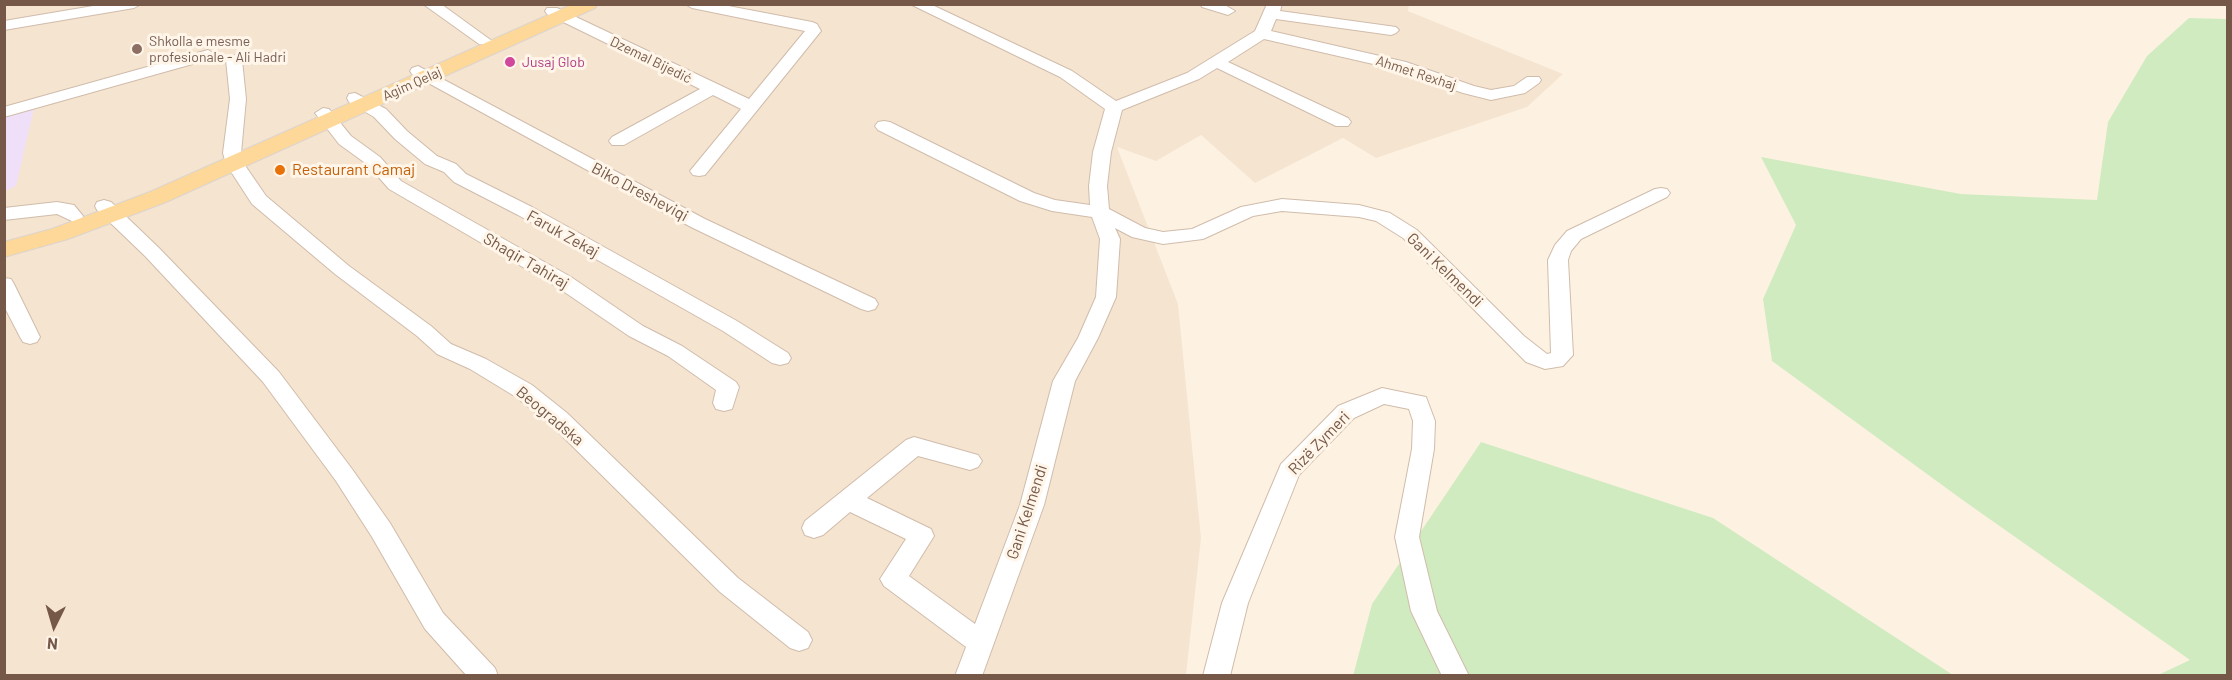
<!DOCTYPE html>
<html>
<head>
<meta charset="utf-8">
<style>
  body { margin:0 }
  #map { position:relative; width:2232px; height:680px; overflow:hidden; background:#fdf2e2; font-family:Barlow,sans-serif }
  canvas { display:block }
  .frame { position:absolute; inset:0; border:6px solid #755848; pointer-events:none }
  .north { position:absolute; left:24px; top:596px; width:60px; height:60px; -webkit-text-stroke:4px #fff6e9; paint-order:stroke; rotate:185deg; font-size:16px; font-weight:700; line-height:24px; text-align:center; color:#755848 }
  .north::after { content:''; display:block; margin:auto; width:21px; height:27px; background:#755848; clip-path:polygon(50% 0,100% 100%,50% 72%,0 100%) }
</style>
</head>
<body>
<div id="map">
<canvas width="2232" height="680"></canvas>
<div class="frame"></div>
<div class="north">N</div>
</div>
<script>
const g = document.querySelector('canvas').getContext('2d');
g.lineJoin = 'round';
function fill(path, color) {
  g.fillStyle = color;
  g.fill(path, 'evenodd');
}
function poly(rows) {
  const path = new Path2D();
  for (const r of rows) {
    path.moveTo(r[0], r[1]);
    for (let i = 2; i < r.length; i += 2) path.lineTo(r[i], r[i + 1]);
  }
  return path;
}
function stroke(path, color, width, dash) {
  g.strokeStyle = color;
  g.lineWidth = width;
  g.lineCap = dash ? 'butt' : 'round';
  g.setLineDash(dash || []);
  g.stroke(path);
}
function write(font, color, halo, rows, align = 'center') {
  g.font = font + ' Barlow,sans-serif';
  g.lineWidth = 6;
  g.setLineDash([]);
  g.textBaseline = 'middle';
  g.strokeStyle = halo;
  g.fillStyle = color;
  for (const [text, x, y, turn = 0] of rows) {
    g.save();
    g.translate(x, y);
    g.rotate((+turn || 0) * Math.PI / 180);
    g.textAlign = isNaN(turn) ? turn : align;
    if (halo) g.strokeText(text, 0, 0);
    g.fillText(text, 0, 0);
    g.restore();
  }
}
const residential = poly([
  [1409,4,1408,11,1563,74,1527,107,1376,158,1343,138,1255,183,1201,135,1156,161,1117,147,1178,304,1201,538,1186,675,5,676,4,5]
]);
const education = poly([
  [35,104,16,186,5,191,4,110]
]);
const green = poly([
  [2189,18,2227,19,2227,675,2158,675,2190,660,1964,501,1772,361,1763,299,1796,225,1761,157,1961,194,2097,200,2108,122,2147,56],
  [1481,442,1713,518,1953,675,1353,676,1372,604]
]);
const minor = poly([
  [105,4,141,4,134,8,4,30,4,21,105,4],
  [423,4,441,4,492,41,489,44,479,44,423,4],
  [685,4,718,4,812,22,817,24,821,31,705,175,699,176,693,175,690,171,741,109,713,95,624,145,612,145,609,141,612,137,700,89,547,14,545,11,547,8,557,8,749,99,805,31,692,8,685,4],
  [910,4,930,4,1072,71,1116,101,1187,73,1255,31,1267,4,1282,4,1280,11,1396,27,1399,30,1396,33,1391,35,1276,19,1271,31,1406,62,1474,86,1491,90,1514,86,1527,77,1539,77,1541,80,1539,83,1525,93,1491,100,1463,93,1395,69,1264,39,1228,62,1348,118,1351,122,1348,126,1336,126,1217,68,1199,79,1122,110,1111,152,1107,186,1109,209,1145,228,1163,232,1192,229,1241,207,1282,199,1359,205,1390,213,1417,230,1524,336,1547,354,1551,353,1548,260,1555,245,1567,231,1655,189,1661,188,1667,189,1670,193,1667,197,1581,239,1571,251,1568,260,1573,355,1563,366,1545,369,1526,362,1403,238,1376,221,1359,217,1282,211,1253,216,1203,239,1163,244,1132,237,1115,228,1120,239,1116,297,1098,338,1075,381,1044,505,982,676,955,676,966,647,884,586,880,579,906,539,850,512,823,535,814,538,805,535,802,528,805,521,906,440,914,437,978,455,982,461,978,467,970,470,918,456,867,498,931,529,934,536,909,576,975,624,1020,505,1053,381,1078,338,1096,297,1100,239,1092,217,1052,211,1020,201,878,130,875,126,878,122,884,121,890,122,1034,193,1055,200,1090,205,1089,186,1093,152,1105,109,1060,77,910,4],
  [1200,4,1223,4,1235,11,1228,15,1202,7,1200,4],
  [208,50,216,55,214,58,4,117,4,107,208,50],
  [234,55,242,60,246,99,241,153,244,164,266,196,349,266,431,326,451,344,486,359,532,385,567,413,738,578,808,632,812,640,808,648,799,651,790,648,720,592,551,425,516,397,470,369,437,354,417,336,335,274,252,204,226,164,223,153,230,99,226,60,234,55],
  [418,66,705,219,875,299,878,304,875,309,868,311,861,309,691,227,412,74,410,71,412,68,418,66],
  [355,93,386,109,407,131,437,156,456,164,466,174,532,207,737,321,788,353,791,358,788,363,780,365,772,363,723,331,518,215,454,182,444,172,425,164,395,139,374,117,349,102,347,98,349,94,355,93],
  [323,108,329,109,351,136,380,157,401,181,571,277,643,326,682,346,736,382,739,387,732,409,724,411,716,409,713,403,716,390,668,356,629,336,557,287,389,189,368,165,339,144,315,113,323,108],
  [104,200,111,202,159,248,279,372,352,469,390,523,443,613,495,668,498,676,467,676,425,629,372,537,336,481,263,382,145,256,97,210,95,206,97,202,104,200],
  [57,202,74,205,83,216,81,220,74,222,57,214,4,220,4,208,57,202],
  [4,278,11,279,14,284,40,337,37,342,30,344,23,342,20,337,4,306,4,278],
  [1382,388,1426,397,1435,421,1434,449,1419,537,1437,611,1469,676,1442,676,1411,611,1395,537,1412,449,1413,421,1409,409,1384,404,1354,418,1299,475,1248,603,1230,676,1203,676,1222,603,1281,464,1338,406,1382,388]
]);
const major = poly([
  [573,4,598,4,595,8,166,202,68,239,4,257,4,242,52,229,150,192,573,4]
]);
const markers = [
  [137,49,6,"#8d6e63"],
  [510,62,6,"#d1479c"],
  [280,170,6,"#e8710a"]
];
const farEducationnames = [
  ["Shkolla e mesme",149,41],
  ["profesionale - Ali Hadri",149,57]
];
const farStreetnames = [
  ["Dzemal Bijedić",651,60,26],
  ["Ahmet Rexhaj",1416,73,18],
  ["Agim Qelaj",412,84,-24]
];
const farHotelnames = [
  ["Jusaj Glob",522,62]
];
const foodNames = [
  ["Restaurant Camaj",292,170]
];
const streetNames = [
  ["Biko Dresheviqi",640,192,28],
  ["Faruk Zekaj",563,234,29],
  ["Shaqir Tahiraj",526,261,30],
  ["Gani Kelmendi",1445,270,44],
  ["Beogradska",550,416,40],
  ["Rizë Zymeri",1319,443,-46],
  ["Gani Kelmendi",1027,512,-72]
];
fill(residential, '#f5e4d0');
fill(education, '#efdff9');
fill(green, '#d1ebc0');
stroke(minor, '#d0bcab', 2);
stroke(major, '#dbd4cf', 2);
fill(minor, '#fff');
fill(major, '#fed898');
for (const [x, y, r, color] of markers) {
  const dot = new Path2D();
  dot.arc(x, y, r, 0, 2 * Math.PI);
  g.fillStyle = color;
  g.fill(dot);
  stroke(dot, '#fff6e9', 2);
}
write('14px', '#785e54', '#fff6e9', farEducationnames, 'left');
write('14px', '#755848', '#fff6e9', farStreetnames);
write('14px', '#b23c85', '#fff6e9', farHotelnames, 'left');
write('16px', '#c56008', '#fff6e9', foodNames, 'left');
write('16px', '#755848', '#fff6e9', streetNames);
</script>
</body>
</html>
